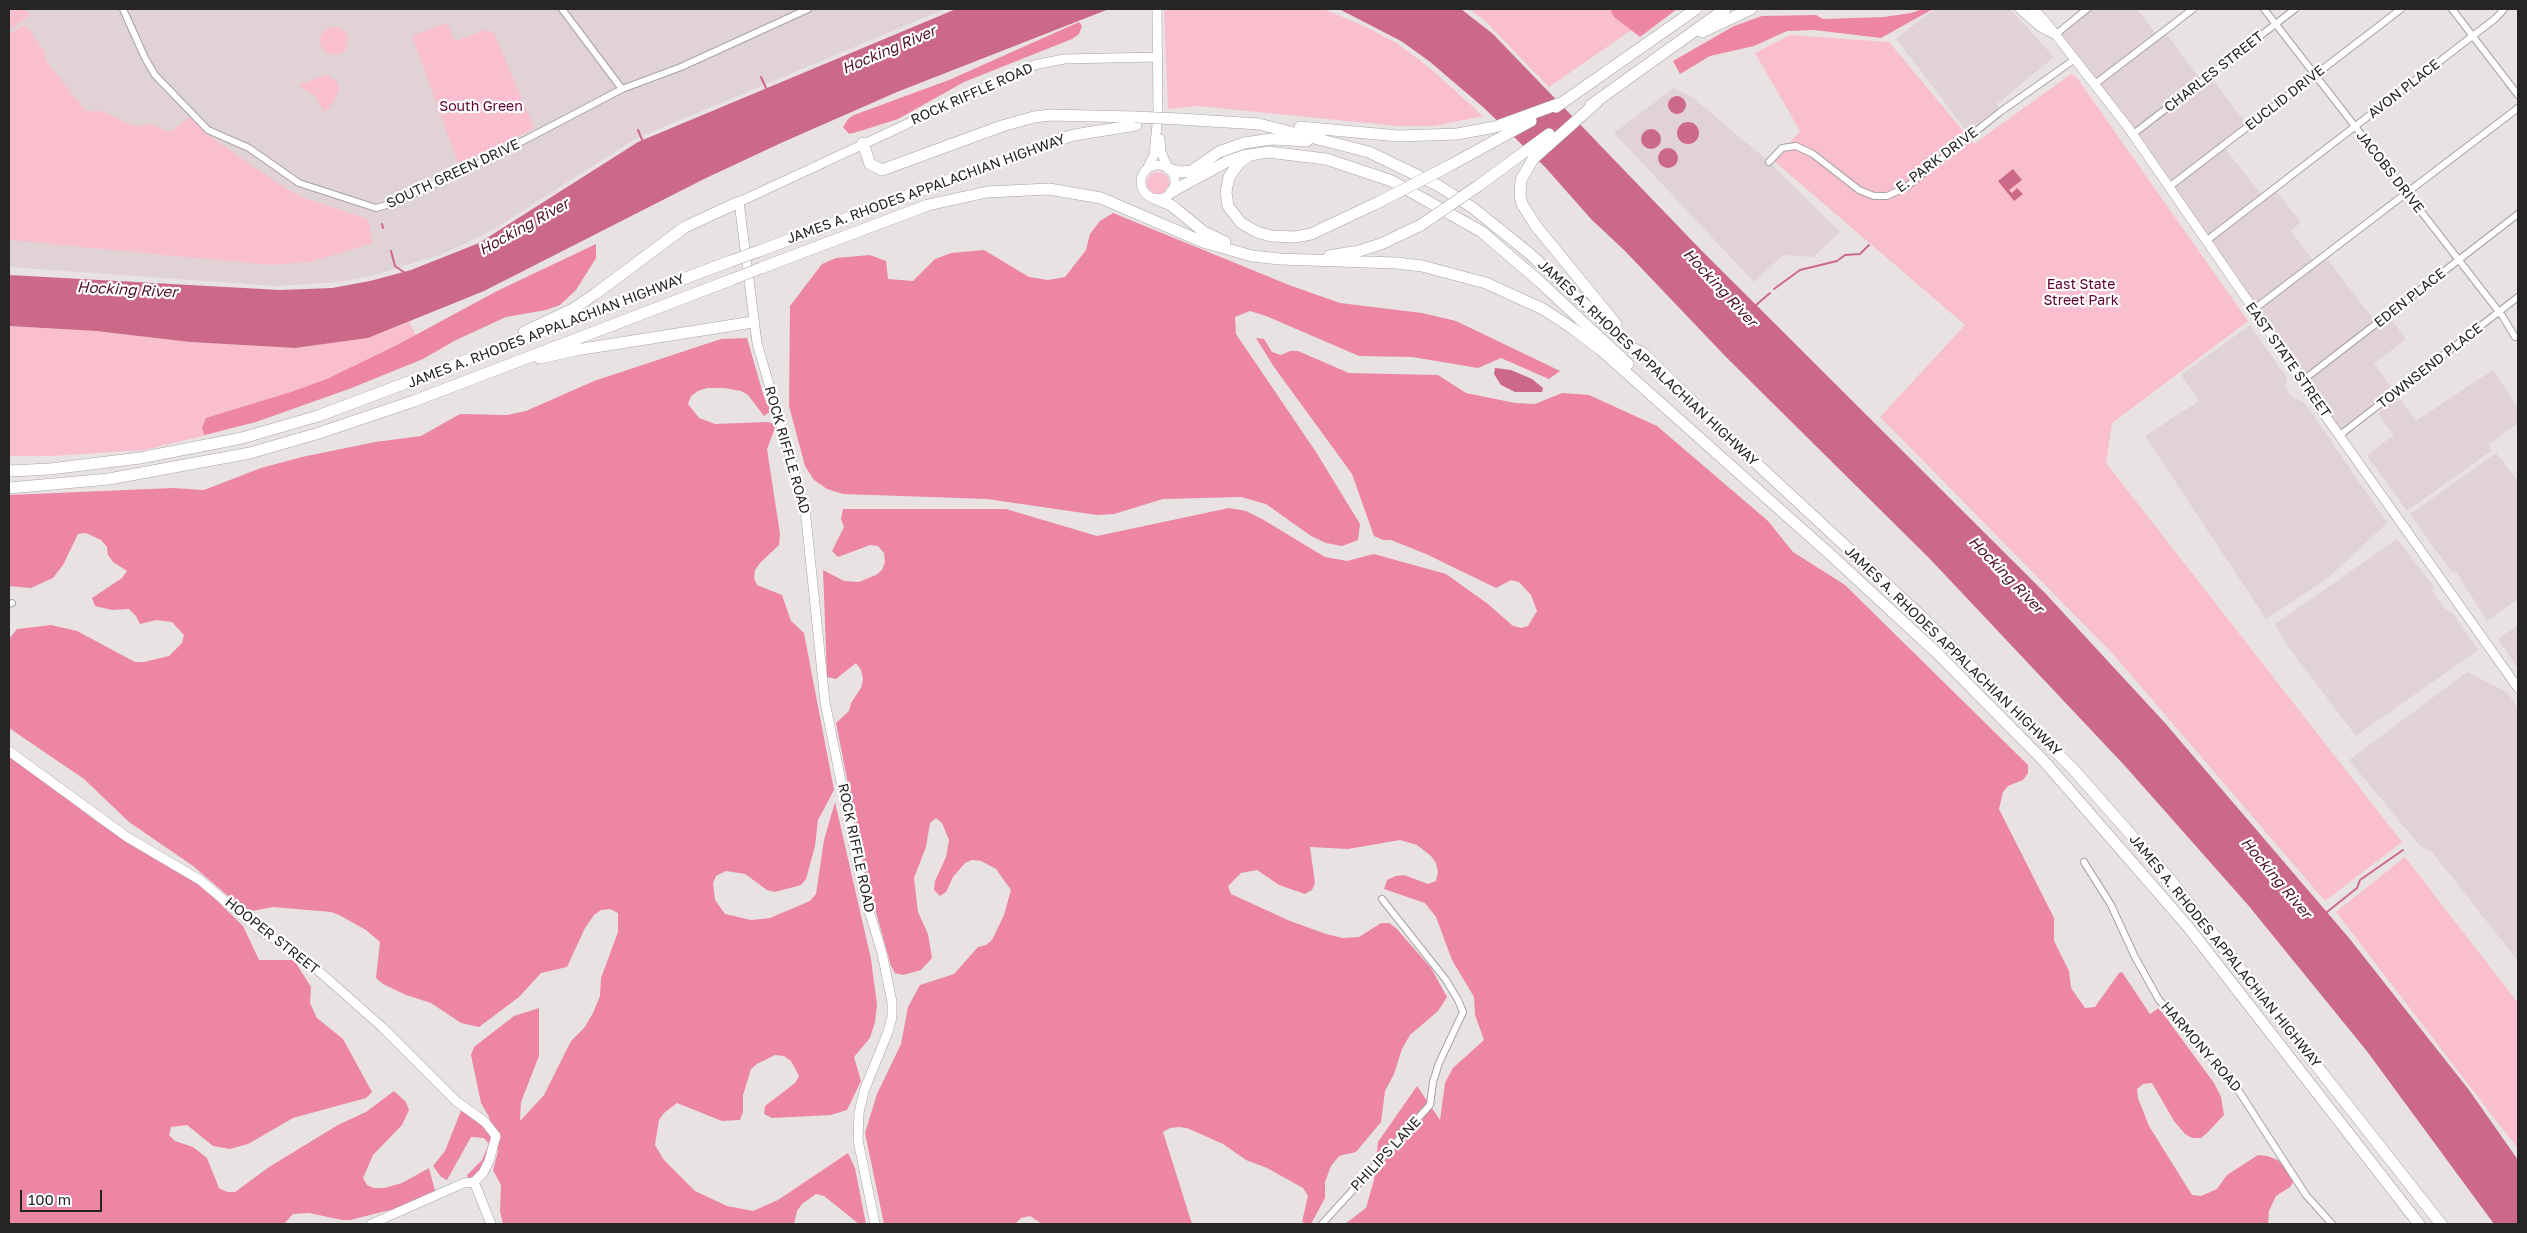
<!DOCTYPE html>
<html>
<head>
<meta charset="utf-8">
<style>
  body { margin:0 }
  #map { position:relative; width:2527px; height:1233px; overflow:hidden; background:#e9e2e3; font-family:"Golos Text",sans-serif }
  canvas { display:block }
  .frame { position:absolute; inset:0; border:10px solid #272425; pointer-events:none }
  .scale { position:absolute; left:20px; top:1190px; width:82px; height:22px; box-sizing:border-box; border:2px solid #272425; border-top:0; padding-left:6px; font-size:15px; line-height:18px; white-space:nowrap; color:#272425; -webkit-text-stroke:4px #fff; paint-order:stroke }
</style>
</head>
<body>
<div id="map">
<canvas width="2527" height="1233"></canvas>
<div class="frame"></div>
<div class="scale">100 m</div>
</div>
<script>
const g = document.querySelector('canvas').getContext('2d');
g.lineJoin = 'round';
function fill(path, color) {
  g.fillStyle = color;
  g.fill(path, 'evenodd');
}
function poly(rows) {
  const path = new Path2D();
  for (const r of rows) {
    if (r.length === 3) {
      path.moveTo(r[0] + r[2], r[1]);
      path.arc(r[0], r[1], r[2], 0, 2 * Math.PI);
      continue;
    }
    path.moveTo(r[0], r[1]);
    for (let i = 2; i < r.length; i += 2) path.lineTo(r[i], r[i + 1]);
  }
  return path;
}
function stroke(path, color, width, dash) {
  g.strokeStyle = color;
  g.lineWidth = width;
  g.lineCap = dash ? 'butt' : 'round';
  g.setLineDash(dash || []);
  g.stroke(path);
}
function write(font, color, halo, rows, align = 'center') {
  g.font = font + ' "Golos Text",sans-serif';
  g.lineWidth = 4.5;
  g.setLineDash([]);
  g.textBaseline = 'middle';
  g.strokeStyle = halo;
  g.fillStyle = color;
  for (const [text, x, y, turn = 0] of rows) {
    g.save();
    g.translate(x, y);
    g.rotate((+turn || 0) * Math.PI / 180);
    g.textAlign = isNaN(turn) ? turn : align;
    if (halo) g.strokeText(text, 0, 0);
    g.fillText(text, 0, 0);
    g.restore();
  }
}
const built = poly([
  [9,9,945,9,635,139,491,231,442,254,375,275,340,282,276,286,9,267],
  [1935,9,2010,9,2054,57,1997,104,1999,107,1967,132,1896,38],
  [2088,9,2137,9,2158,36,2164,31,2201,81,2209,75,2248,126,2223,146,2265,199,2276,191,2301,222,2291,231,2315,263,2325,256,2377,324,2388,315,2406,339,2374,364,2395,391,2340,435,2169,187,2055,35],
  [1674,88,1692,97,1767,160,1840,232,1813,257,1783,255,1754,282,1614,133],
  [2250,325,2287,378,2285,387,2293,398,2305,403,2387,523,2328,578,2266,619,2145,436,2199,401,2181,375],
  [2493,370,2518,408,2518,423,2489,444,2491,451,2407,511,2367,455,2394,435,2378,414,2397,395,2416,421],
  [2496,453,2518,481,2518,599,2487,621,2457,573,2451,571,2410,514],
  [2397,539,2433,585,2432,591,2444,608,2453,614,2478,650,2356,736,2287,645,2275,624],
  [2518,625,2518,669,2498,639],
  [2467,672,2508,693,2518,709,2518,961,2432,852,2419,845,2349,760]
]);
const green = poly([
  [9,9,25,9,30,15,9,31],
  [1164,9,1324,9,1366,27,1398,44,1431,69,1483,116,1434,126,1397,126,1197,106,1168,109],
  [1468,9,1662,9,1549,87,1483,19],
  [447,23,455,41,485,30,494,33,534,128,459,166,412,36],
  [26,25,45,53,46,61,86,111,103,111,133,126,152,124,170,132,190,117,208,135,280,185,304,198,368,219,373,243,311,262,270,265,9,240,9,34],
  [334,41,14],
  [1790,35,1889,42,1974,144,2071,74,2077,78,2248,321,2112,423,2106,463,2402,842,2325,901,2113,654,1880,417,1965,325,1774,161,1800,131,1755,53],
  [327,75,337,82,339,90,333,104,324,112,315,96,298,85],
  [1158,183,11],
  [409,322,416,335,303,404,219,432,144,450,53,456,9,456,9,326,96,331,190,342,295,348,368,338],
  [2405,857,2518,1003,2518,1149,2336,912]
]);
const forest = poly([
  [1610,9,1677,9,1640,37,1614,17],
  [1923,9,1933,9,1881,38,1814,30,1787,31,1754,46,1710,56,1680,74,1673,61,1734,26,1762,16,1816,15,1823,19,1884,17,1911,13],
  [1079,22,1082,26,1079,34,1072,39,964,82,898,119,857,132,849,134,843,127,848,119,854,115,949,80],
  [1113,213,1289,285,1340,303,1422,313,1456,321,1560,371,1549,379,1501,358,1478,368,1412,357,1359,356,1266,316,1250,311,1235,317,1236,334,1316,452,1360,524,1358,540,1342,546,1326,543,1311,536,1266,504,1241,497,1163,499,1114,514,1097,515,987,499,843,494,827,489,814,480,805,466,789,406,790,306,822,264,836,258,870,255,886,261,888,279,913,281,935,259,951,253,984,250,1029,277,1048,280,1065,277,1086,250,1090,234,1100,221],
  [596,244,596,258,576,290,560,305,546,310,506,317,456,340,423,359,349,389,256,422,204,435,202,428,206,418,291,392,327,379,397,345,499,290],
  [747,338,764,397,771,411,764,416,748,395,741,391,724,388,707,388,698,391,691,396,688,404,699,418,715,424,768,422,776,425,767,449,780,534,779,545,760,563,755,570,754,578,757,585,782,595,791,621,804,633,834,790,818,820,815,846,806,879,801,885,775,892,767,890,745,874,726,871,716,876,713,883,715,900,725,914,751,920,770,918,810,901,816,894,824,840,835,802,871,959,877,1005,875,1022,870,1038,854,1057,861,1081,847,1110,831,1115,772,1118,764,1114,765,1106,795,1083,799,1076,791,1061,784,1056,775,1055,757,1064,751,1069,743,1095,743,1112,740,1120,722,1121,677,1103,664,1113,659,1120,655,1145,664,1160,695,1191,727,1206,753,1211,778,1200,848,1153,855,1168,866,1224,859,1224,824,1196,816,1194,802,1204,797,1211,794,1224,503,1224,500,1211,501,1185,493,1170,498,1151,495,1138,485,1165,474,1180,468,1179,467,1175,482,1160,489,1144,484,1138,471,1137,447,1180,441,1177,433,1166,445,1151,462,1108,494,1135,489,1117,481,1103,471,1055,474,1047,514,1016,539,1008,539,1056,521,1102,520,1121,544,1095,571,1041,584,1028,593,1013,600,996,601,978,618,932,618,913,610,909,601,910,594,915,585,928,567,967,541,973,519,997,479,1027,461,1023,431,1003,406,995,383,984,376,978,380,942,366,930,339,915,331,912,273,907,247,912,193,866,129,822,84,779,9,728,9,639,17,629,51,625,77,631,135,662,144,662,169,656,182,643,184,635,172,622,156,620,140,624,136,616,129,609,112,610,95,606,92,598,122,578,127,571,113,562,108,555,107,547,101,540,86,533,78,534,63,565,53,578,31,588,9,586,9,495,173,488,204,490,261,468,302,457,375,442,421,436,460,414,507,415,526,411,594,381,721,339],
  [1256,338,1264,339,1272,352,1281,355,1290,351,1298,351,1349,373,1438,375,1466,393,1515,403,1535,404,1562,393,1589,395,1657,426,1768,521,1793,552,1845,585,2028,765,2028,773,2023,780,2008,786,2003,792,1999,809,2054,918,2054,941,2069,971,2071,988,2085,1008,2095,1007,2119,973,2122,972,2150,1014,2159,1008,2214,1083,2221,1097,2224,1115,2207,1133,2201,1138,2192,1138,2185,1134,2174,1121,2152,1083,2143,1084,2137,1089,2138,1098,2149,1126,2192,1195,2201,1196,2217,1189,2227,1175,2258,1155,2267,1156,2278,1160,2295,1179,2290,1187,2276,1196,2269,1211,2268,1224,1345,1224,1366,1208,1374,1180,1378,1142,1417,1086,1440,1120,1445,1083,1453,1068,1484,1040,1475,1015,1474,997,1452,960,1436,917,1425,903,1384,889,1387,880,1396,876,1404,875,1428,884,1436,881,1438,872,1436,863,1431,856,1417,845,1400,840,1348,849,1310,847,1315,883,1312,890,1305,894,1279,885,1257,870,1241,873,1228,886,1231,894,1290,921,1326,934,1343,938,1359,937,1381,923,1389,923,1396,928,1431,968,1447,997,1438,1011,1410,1035,1402,1049,1394,1074,1385,1091,1381,1122,1356,1152,1339,1156,1331,1166,1325,1182,1325,1198,1311,1224,1302,1222,1308,1196,1303,1188,1267,1168,1246,1160,1223,1144,1187,1128,1179,1127,1170,1128,1163,1132,1192,1224,1042,1224,1030,1216,1021,1218,1015,1224,884,1224,865,1133,877,1094,901,1044,908,1007,920,985,954,974,978,947,986,945,992,940,1004,915,1011,890,996,869,981,861,972,860,965,863,953,877,946,892,940,896,934,890,935,881,946,857,949,840,942,823,936,818,930,823,926,847,914,878,918,912,928,934,932,958,921,970,903,975,895,973,891,966,866,876,836,723,849,711,851,703,861,688,863,679,861,670,856,663,836,679,827,677,823,570,844,581,859,582,876,575,882,570,885,562,884,553,878,546,870,545,838,557,832,551,844,527,841,519,843,509,1006,509,1097,536,1229,508,1246,511,1262,519,1325,557,1347,561,1374,554,1446,574,1488,604,1513,626,1521,628,1528,626,1537,611,1531,595,1519,582,1511,580,1496,588,1426,554,1391,540,1383,540,1374,536,1352,474,1274,367],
  [9,754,96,821,138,849,201,885,243,926,259,960,294,960,311,987,310,1003,317,1018,343,1039,372,1092,366,1098,293,1118,248,1144,230,1149,213,1146,187,1125,171,1127,169,1135,175,1141,193,1147,207,1158,219,1188,227,1192,235,1192,269,1167,338,1125,366,1112,394,1091,406,1102,409,1110,402,1125,373,1155,363,1178,367,1185,374,1188,384,1188,402,1183,429,1168,435,1191,402,1207,350,1220,342,1220,309,1213,293,1214,284,1224,9,1224]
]);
const water = poly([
  [956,9,1109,9,897,92,781,143,704,179,484,291,368,338,295,348,190,342,96,331,9,326,9,275,280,290,332,288,370,281,411,270,479,243,638,142],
  [1339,9,1461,9,1493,34,1702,251,2045,593,2165,723,2349,938,2469,1090,2518,1160,2518,1224,2494,1224,2366,1050,2248,905,2125,766,1930,559,1726,357,1625,251,1591,219,1545,167,1483,107,1429,61,1401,41],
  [1677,105,9],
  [1688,133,11],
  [1651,139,10],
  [1668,158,10],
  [2013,169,2022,180,2009,190,2012,193,2017,188,2023,194,2014,201,1998,181],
  [1495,368,1511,370,1532,379,1543,388,1542,392,1515,392,1501,385,1494,374]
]);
const stream = poly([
  [783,9,784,9],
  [761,77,766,88],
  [638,130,643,142],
  [382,224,383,228],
  [391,251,395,266,405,273],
  [1774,289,1800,270,1837,261,1845,255,1860,254,1869,245],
  [1756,305,1770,293],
  [2327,912,2357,888,2360,880,2403,850]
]);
const street = poly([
  [123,9,145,58,155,75,208,130,249,148,299,183,376,208,394,203,498,154,622,89,681,67,808,9],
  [562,9,622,89],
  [2264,9,2503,317,2515,337],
  [2452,9,2518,95],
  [2055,35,2087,9],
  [2095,84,2193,9],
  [2132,135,2295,9],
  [1769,162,1782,148,1796,146,1813,154,1859,190,1874,196,1887,196,1906,187,2000,112,2075,59],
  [2169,187,2401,9],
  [2206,241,2496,18,2504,9],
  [2253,310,2518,108],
  [2302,381,2518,214],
  [2340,435,2518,297],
  [9,604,12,603],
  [2084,862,2111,905,2135,957,2159,1000,2231,1079,2306,1195,2332,1224],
  [1322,1224,1430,1105,1433,1082,1439,1063,1463,1012,1458,1000,1446,980,1382,899]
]);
const secondary = poly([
  [2020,9,2039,26,2052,33],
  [2033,9,2045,21,2127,126,2297,372,2307,390,2518,688],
  [1160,139,1161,152,1168,168],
  [1158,182,17],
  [1147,169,1154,155,1158,114,1157,9],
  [9,751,127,837,200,880,256,927,304,958,382,1027,456,1101,485,1122,496,1136,489,1161,483,1173,474,1182],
  [474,1182,491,1224],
  [371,1224,464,1183,474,1182],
  [875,1224,858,1140,859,1113,864,1091,888,1032,892,1017,892,1002,882,953,863,891,825,702,805,508,757,343,739,202,1034,65,1064,59,1157,57]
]);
const highway = poly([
  [1702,32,1751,9],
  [1597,102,1533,159,1521,180,1520,195,1522,204,1536,226,1616,324],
  [1591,105,1725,9],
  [1556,107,1696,9],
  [1179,119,1259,124,1369,152,1439,186,1473,208,1530,254,1632,348,1643,353,1729,438,1921,616,2074,770,2169,878,2441,1224],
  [1300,127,1399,136,1457,134,1495,127,1561,103],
  [863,143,870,164,882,170,1002,126,1034,117,1051,115,1135,117],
  [1447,167,1531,121],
  [1169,169,1181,172,1191,171,1219,152,1244,143,1271,139,1307,141],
  [1478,186,1549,134],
  [1171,192,1226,162,1246,155],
  [1156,199,1171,205,1204,232,1225,242],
  [1377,203,1311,234,1295,237,1271,236,1257,232,1241,223,1228,206,1226,192,1229,177,1239,163,1250,155,1268,152,1326,159,1392,181,1482,232,1540,282,1628,364],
  [759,251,1048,143,1074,135,1136,125],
  [1329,256,1359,251,1381,244,1421,225],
  [761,268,928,205,987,192,1049,189,1101,198,1203,242,1252,256,1280,259,1396,263,1422,266,1486,283,1543,309,1572,328,1601,350,1833,557,1938,654,2044,761,2189,928,2419,1224],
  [524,332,573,309,595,294,685,227,739,202],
  [539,358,576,350,753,322],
  [9,471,50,469,140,458,242,438,318,416,731,261],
  [9,488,109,479,250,453,319,433,414,401,733,279]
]);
const highwayBridge = poly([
  [1135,117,1179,119],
  [1377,203,1447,167],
  [1421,225,1478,186],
  [731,261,759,251],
  [733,279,761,268]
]);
const streetNames = [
  ["CHARLES STREET",2214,72,-38],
  ["AVON PLACE",2404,89,-38],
  ["ROCK RIFFLE ROAD",972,94,-24],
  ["EUCLID DRIVE",2285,98,-38],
  ["E. PARK DRIVE",1937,160,-37],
  ["JACOBS DRIVE",2390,172,52],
  ["SOUTH GREEN DRIVE",453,174,-25],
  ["JAMES A. RHODES APPALACHIAN HIGHWAY",926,189,-20],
  ["EDEN PLACE",2410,298,-38],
  ["JAMES A. RHODES APPALACHIAN HIGHWAY",546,331,-21],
  ["EAST STATE STREET",2288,360,55],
  ["JAMES A. RHODES APPALACHIAN HIGHWAY",1648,363,43],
  ["TOWNSEND PLACE",2430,366,-38],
  ["ROCK RIFFLE ROAD",787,450,74],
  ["JAMES A. RHODES APPALACHIAN HIGHWAY",1953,651,44],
  ["ROCK RIFFLE ROAD",856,848,78],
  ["HOOPER STREET",272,936,38],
  ["JAMES A. RHODES APPALACHIAN HIGHWAY",2225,951,51],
  ["HARMONY ROAD",2201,1047,49],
  ["PHILIPS LANE",1386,1154,-47]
];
const parkNames = [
  ["South Green",481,107],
  ["East State",2081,285],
  ["Street Park",2081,301]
];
const waterNames = [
  ["Hocking River",889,50,-23],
  ["Hocking River",524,227,-29],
  ["Hocking River",1720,288,47],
  ["Hocking River",127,290,3],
  ["Hocking River",2006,575,46],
  ["Hocking River",2276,878,50]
];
fill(built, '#e1d2d5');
fill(green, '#fabfce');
fill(forest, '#ec86a4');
fill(water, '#cc6988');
stroke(stream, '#cc6988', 2);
stroke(street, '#a8a2a3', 8);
stroke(secondary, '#a8a2a3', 10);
stroke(highway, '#a8a2a3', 12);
stroke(street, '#fff', 6);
stroke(secondary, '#fff', 9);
stroke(highway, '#fff', 11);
stroke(highwayBridge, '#a8a2a3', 12, []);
stroke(highwayBridge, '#fff', 11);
write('14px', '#272425', '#fff', streetNames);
write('14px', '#60002d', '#fff', parkNames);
write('italic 15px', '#4e0f28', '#fff', waterNames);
</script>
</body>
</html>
